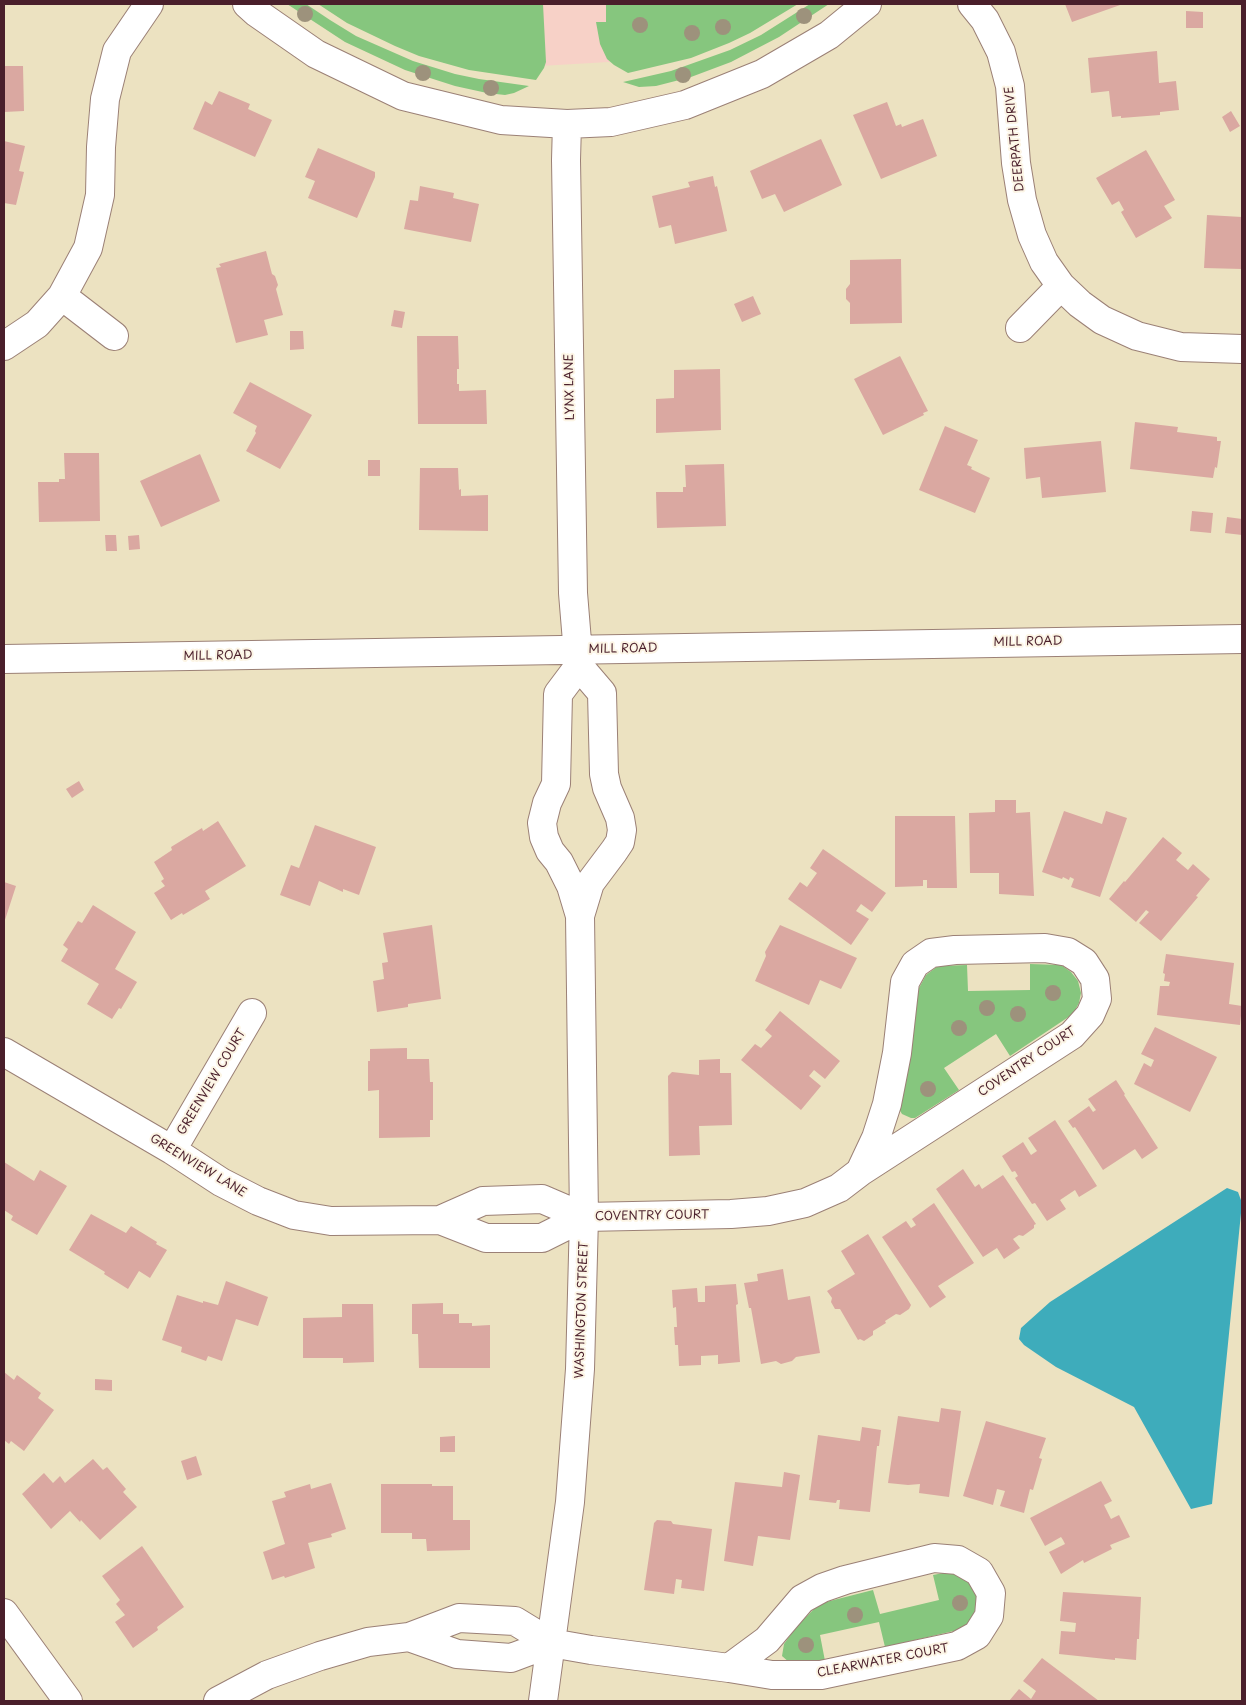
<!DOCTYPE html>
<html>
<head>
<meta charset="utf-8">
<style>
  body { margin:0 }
  #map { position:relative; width:1246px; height:1705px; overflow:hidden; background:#ece2c1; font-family:"Playpen Sans",sans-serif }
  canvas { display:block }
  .frame { position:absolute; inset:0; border:5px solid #4a1f2b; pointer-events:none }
</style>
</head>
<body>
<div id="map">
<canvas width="1246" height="1705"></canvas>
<div class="frame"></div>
</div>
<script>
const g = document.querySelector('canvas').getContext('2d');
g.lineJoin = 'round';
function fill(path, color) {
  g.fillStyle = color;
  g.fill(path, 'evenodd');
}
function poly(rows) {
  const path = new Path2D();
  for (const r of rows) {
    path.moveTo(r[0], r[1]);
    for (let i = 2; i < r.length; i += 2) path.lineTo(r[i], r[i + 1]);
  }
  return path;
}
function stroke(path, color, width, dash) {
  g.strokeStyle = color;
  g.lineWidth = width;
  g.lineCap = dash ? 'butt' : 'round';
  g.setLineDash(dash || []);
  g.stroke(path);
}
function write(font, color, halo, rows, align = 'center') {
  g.font = font + ' "Playpen Sans",sans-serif';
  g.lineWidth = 4;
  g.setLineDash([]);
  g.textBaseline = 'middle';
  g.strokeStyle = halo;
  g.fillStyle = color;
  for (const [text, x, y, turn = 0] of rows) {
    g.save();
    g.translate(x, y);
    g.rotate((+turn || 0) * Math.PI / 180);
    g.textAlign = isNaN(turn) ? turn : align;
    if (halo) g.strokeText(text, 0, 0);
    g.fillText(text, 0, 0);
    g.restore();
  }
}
const built = poly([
  [345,4,762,4,626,61,523,67]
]);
const green = poly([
  [287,4,306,4,330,20,356,36,413,61,455,74,479,79,529,86,514,93,505,95,487,93,455,86,405,70,345,42],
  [318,4,543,4,546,62,544,68,536,80,469,70,419,56,395,46,347,23],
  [606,4,798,4,750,33,729,43,691,58,628,73,614,65,607,59,600,44,596,22,606,22],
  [810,4,829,4,779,37,731,62,691,77,656,86,639,87,623,82,671,71,730,50,761,35],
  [1030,964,1061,965,1071,972,1078,981,1081,993,1079,1003,1073,1014,1010,1056,996,1034,944,1068,959,1090,915,1118,911,1118,902,1114,899,1109,919,988,926,975,938,966,967,965,968,991,1030,990],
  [943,1573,954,1573,967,1581,972,1586,977,1598,977,1604,973,1616,967,1625,958,1630,885,1647,879,1622,820,1635,825,1661,807,1664,790,1663,782,1656,784,1644,796,1627,816,1607,822,1603,873,1590,880,1614,939,1600,933,1575]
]);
const water = poly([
  [1227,1188,1238,1192,1242,1203,1212,1504,1191,1509,1134,1407,1056,1367,1024,1345,1019,1339,1021,1328,1050,1302]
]);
const building = poly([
  [1065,4,1123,4,1072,22],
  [1186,11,1203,12,1203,28,1186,28],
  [1157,51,1159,83,1176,81,1179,110,1160,112,1160,115,1121,118,1121,116,1112,117,1109,91,1091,93,1088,58],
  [4,66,23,66,24,111,4,112],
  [219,91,250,104,248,109,272,120,255,157,193,129,205,101,212,105],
  [887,102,896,126,901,124,902,127,923,119,937,156,881,179,853,115],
  [1231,111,1240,126,1230,132,1222,117],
  [821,139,842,185,784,212,775,194,762,199,750,171],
  [4,141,25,146,19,171,24,172,16,205,4,203],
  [318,148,375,172,375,177,357,218,308,198,315,181,305,177],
  [1146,150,1175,200,1164,206,1172,218,1136,238,1121,212,1124,210,1119,201,1112,205,1096,178],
  [713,176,715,187,717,186,727,231,675,244,671,225,659,228,652,196,690,187,688,182],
  [420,186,454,193,453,198,479,204,471,242,404,229,410,200,418,201],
  [1207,215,1242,217,1242,269,1204,268],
  [266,251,272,274,275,276,278,285,276,289,283,315,264,320,268,335,236,343,216,268,221,267,219,264],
  [901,259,902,323,850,324,850,303,846,299,846,289,850,284,850,260],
  [753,296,761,314,742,322,734,304],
  [394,310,405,312,402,328,391,326],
  [290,331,303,331,304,349,290,350],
  [417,336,458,336,459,369,457,369,457,384,459,384,459,391,486,390,487,424,418,424],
  [900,356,928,411,923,413,924,415,883,435,854,379],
  [720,369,721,430,656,433,656,399,674,398,674,370],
  [250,382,312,415,280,469,246,451,256,433,255,431,257,426,233,413],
  [1135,422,1178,427,1177,432,1217,437,1217,441,1221,441,1217,468,1215,467,1213,478,1130,469],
  [945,426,978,440,967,465,972,467,971,469,990,478,975,513,919,490],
  [1101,441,1106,492,1042,498,1040,477,1026,479,1024,448],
  [64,453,99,453,100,521,39,522,38,482,59,482,59,479,65,479],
  [200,454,220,501,161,527,140,481],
  [368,460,380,460,380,476,368,476],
  [724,464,726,526,657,528,656,492,683,492,683,487,686,487,685,465],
  [420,468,458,468,459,490,461,489,461,496,488,495,488,531,419,530],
  [1192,511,1213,513,1211,533,1190,531],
  [1227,517,1242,519,1242,535,1225,533],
  [105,535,116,535,117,551,106,551],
  [139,535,140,549,129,550,128,536],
  [79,781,84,790,72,798,66,789],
  [995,800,1016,800,1016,813,1030,812,1034,896,999,894,999,873,970,873,969,813,995,812],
  [1064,811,1102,824,1106,811,1127,818,1100,897,1071,887,1074,879,1070,877,1069,880,1063,877,1062,879,1042,872],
  [895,816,955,816,957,888,927,888,927,880,923,880,923,886,895,887],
  [218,821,246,866,205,891,210,899,183,915,182,913,171,920,154,893,165,886,161,881,164,879,154,862,172,850,171,847,202,828,203,831],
  [315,825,376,847,359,895,343,889,343,892,319,881,310,906,280,895,291,865,299,868],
  [1163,837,1182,853,1176,860,1188,870,1193,864,1210,879,1196,896,1198,897,1161,941,1139,923,1149,912,1146,910,1136,922,1109,899,1124,881,1125,882],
  [823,849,886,893,872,912,861,904,856,911,869,919,851,945,788,899,800,882,807,887,817,873,810,868],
  [4,882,16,886,4,923],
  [93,905,136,932,115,969,137,982,121,1009,119,1008,112,1019,87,1004,99,984,61,961,68,949,63,945,78,921,82,923],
  [432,925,441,999,408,1004,408,1007,377,1012,373,981,384,979,382,963,388,962,383,933],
  [780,925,857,958,841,989,820,980,809,1005,755,981,766,956,765,952],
  [1166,954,1234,963,1229,1004,1242,1006,1240,1025,1157,1015,1160,986,1169,986,1170,982,1164,981,1165,974,1163,973],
  [780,1011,840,1061,825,1079,814,1070,809,1076,821,1086,801,1110,741,1060,755,1044,761,1048,772,1036,765,1030],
  [1155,1027,1217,1057,1190,1112,1134,1084,1144,1063,1151,1067,1154,1060,1141,1054],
  [407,1048,407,1059,429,1059,430,1082,433,1082,433,1120,430,1120,430,1137,379,1138,379,1090,368,1091,368,1061,370,1061,370,1049],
  [720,1059,720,1073,731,1073,732,1125,699,1126,700,1155,669,1156,668,1076,672,1072,699,1075,699,1060],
  [1116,1080,1125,1094,1124,1095,1158,1148,1142,1159,1135,1149,1103,1170,1075,1127,1073,1128,1068,1121,1089,1106,1093,1112,1096,1110,1088,1099],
  [1055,1120,1097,1186,1079,1197,1075,1190,1060,1200,1066,1209,1047,1221,1035,1203,1032,1204,1015,1178,1018,1176,1015,1171,1012,1172,1002,1156,1023,1142,1031,1155,1037,1151,1028,1138],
  [4,1162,34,1181,40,1170,67,1186,37,1235,11,1220,13,1216,4,1210],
  [963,1169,975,1187,979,1184,982,1189,1003,1175,1036,1224,1034,1225,1034,1228,1023,1236,1019,1235,1013,1239,1020,1248,1004,1259,997,1248,983,1257,936,1189],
  [934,1203,974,1263,938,1286,946,1297,930,1308,882,1237,906,1221,911,1228,916,1225,912,1219],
  [91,1214,126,1233,131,1226,157,1242,156,1244,167,1250,150,1278,139,1271,128,1289,104,1274,105,1272,69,1250],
  [868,1234,911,1305,909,1309,900,1315,896,1314,885,1321,886,1323,873,1331,873,1335,864,1341,860,1339,858,1340,840,1309,835,1309,831,1302,832,1298,827,1291,855,1274,841,1251],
  [783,1269,788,1300,810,1296,820,1353,796,1357,792,1361,781,1364,776,1361,761,1364,751,1308,749,1308,744,1283,758,1281,757,1274],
  [226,1281,268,1297,258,1326,236,1319,222,1361,208,1356,206,1361,181,1352,182,1347,162,1340,177,1295,203,1303,203,1301,218,1305],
  [736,1284,738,1304,736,1305,740,1362,718,1364,718,1355,701,1356,701,1365,679,1366,678,1345,675,1345,674,1327,677,1327,676,1307,673,1308,672,1290,697,1288,698,1302,705,1302,705,1286],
  [443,1303,443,1314,459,1314,459,1323,472,1323,472,1326,490,1325,490,1368,419,1368,418,1334,412,1334,412,1304],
  [342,1304,373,1304,374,1362,343,1363,343,1358,303,1358,303,1318,342,1317],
  [4,1372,14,1380,17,1375,41,1393,38,1398,54,1410,24,1451,11,1441,9,1444,4,1440],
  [95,1379,112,1380,112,1391,95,1390],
  [941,1408,961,1411,949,1497,919,1493,920,1484,908,1485,888,1483,898,1416,939,1422],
  [986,1421,1046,1438,1039,1458,1042,1459,1033,1490,1030,1489,1024,1513,1000,1506,1005,1491,997,1489,993,1505,963,1496],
  [862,1427,881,1430,879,1446,877,1446,870,1512,839,1509,840,1500,837,1500,836,1503,809,1500,818,1435,860,1441],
  [455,1436,455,1452,440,1452,440,1437],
  [196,1456,202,1475,187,1480,181,1461],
  [93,1459,103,1470,107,1467,126,1489,123,1492,137,1507,100,1540,81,1520,80,1522,70,1511,51,1529,22,1494,44,1473,53,1483,60,1476,65,1483],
  [784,1472,800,1475,790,1540,758,1536,753,1566,724,1561,735,1482,782,1487],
  [1101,1481,1112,1501,1104,1505,1111,1519,1119,1515,1130,1537,1110,1545,1112,1549,1084,1563,1083,1560,1061,1574,1049,1552,1065,1544,1063,1540,1061,1537,1045,1546,1030,1518],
  [331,1483,346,1529,331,1534,332,1537,308,1543,315,1568,285,1578,284,1576,272,1580,263,1552,285,1544,272,1501,286,1497,284,1492,310,1484,311,1489],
  [381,1484,432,1484,432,1486,453,1486,453,1520,470,1520,470,1550,427,1551,426,1539,412,1539,412,1533,381,1533],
  [657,1520,671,1521,673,1524,712,1529,704,1591,681,1588,682,1580,676,1579,674,1594,644,1590,654,1523],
  [142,1546,184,1607,157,1627,158,1630,133,1648,115,1622,125,1615,116,1604,120,1600,102,1576],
  [1063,1592,1141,1597,1139,1639,1137,1639,1136,1660,1115,1658,1115,1660,1059,1654,1061,1631,1075,1632,1076,1623,1060,1621],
  [1042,1658,1099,1701,1009,1701,1019,1689,1031,1699,1036,1691,1023,1681]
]);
const minor = poly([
  [247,4,257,13,316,54,403,96,501,120,567,124,611,122,685,105,762,74,829,35,867,4],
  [972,4,985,20,1001,52,1010,86,1016,163,1022,200,1032,235,1044,262,1061,286,1080,304,1102,320,1137,336,1181,347,1242,349],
  [567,124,566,160,573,593,579,666,602,693,604,774,607,788,620,818,622,830,620,842,614,851,590,883,580,916],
  [62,296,114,336],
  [1020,328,1061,286],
  [4,346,37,324,62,296,88,248,100,195,101,147,105,99,117,51,149,4],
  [4,659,1242,639],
  [1045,948,1068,952,1084,962,1095,979,1097,999,1090,1015,1072,1035,860,1172,876,1138,887,1104,897,1053,905,982,915,964,931,953,955,950,1045,948],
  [4,1052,172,1150,221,1182,258,1201,294,1215,331,1221,440,1220,486,1238,542,1238,584,1217,731,1214,768,1211,805,1203,839,1188,860,1172],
  [172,1150,252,1013],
  [440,1220,483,1201,542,1199,584,1217],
  [4,1613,68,1701],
  [409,1637,457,1654,511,1658,551,1643],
  [218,1701,267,1675,320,1656,368,1642,409,1637,459,1618,515,1621,551,1643,591,1650,729,1668,772,1675,821,1675,957,1646,977,1635,989,1616,991,1593,979,1572,958,1560,934,1558,845,1580,822,1588,802,1599,767,1640,729,1668],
  [543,1701,570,1502,580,1369,584,1217,580,916,571,886,559,862,550,851,544,837,542,823,547,803,556,784,558,694,579,666]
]);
const trees = [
  [305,14],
  [804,16],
  [640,25],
  [723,27],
  [692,33],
  [423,73],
  [683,75],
  [491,88],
  [1053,993],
  [987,1008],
  [1018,1014],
  [959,1028],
  [928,1089],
  [960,1603],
  [855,1615],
  [806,1645]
];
const streetNames = [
  ["DEERPATH DRIVE",1015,139,-96],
  ["LYNX LANE",570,387,-91],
  ["MILL ROAD",1028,642,-1],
  ["MILL ROAD",623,649,-1],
  ["MILL ROAD",218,656,-1],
  ["COVENTRY COURT",1027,1062,-34],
  ["GREENVIEW COURT",212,1082,-59],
  ["GREENVIEW LANE",198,1166,31],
  ["COVENTRY COURT",652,1216,-1],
  ["WASHINGTON STREET",582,1310,-88],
  ["CLEARWATER COURT",883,1661,-11]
];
fill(built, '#f7d1c7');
fill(green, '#86c67e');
fill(water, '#3eacbb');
fill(building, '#daa8a1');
stroke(minor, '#9b8076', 30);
stroke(minor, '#fff', 28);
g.fillStyle = '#9d927c';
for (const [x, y] of trees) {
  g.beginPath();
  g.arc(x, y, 8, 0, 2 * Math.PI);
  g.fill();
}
write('12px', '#4a1f2b', '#fcf5e5', streetNames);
</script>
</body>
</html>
